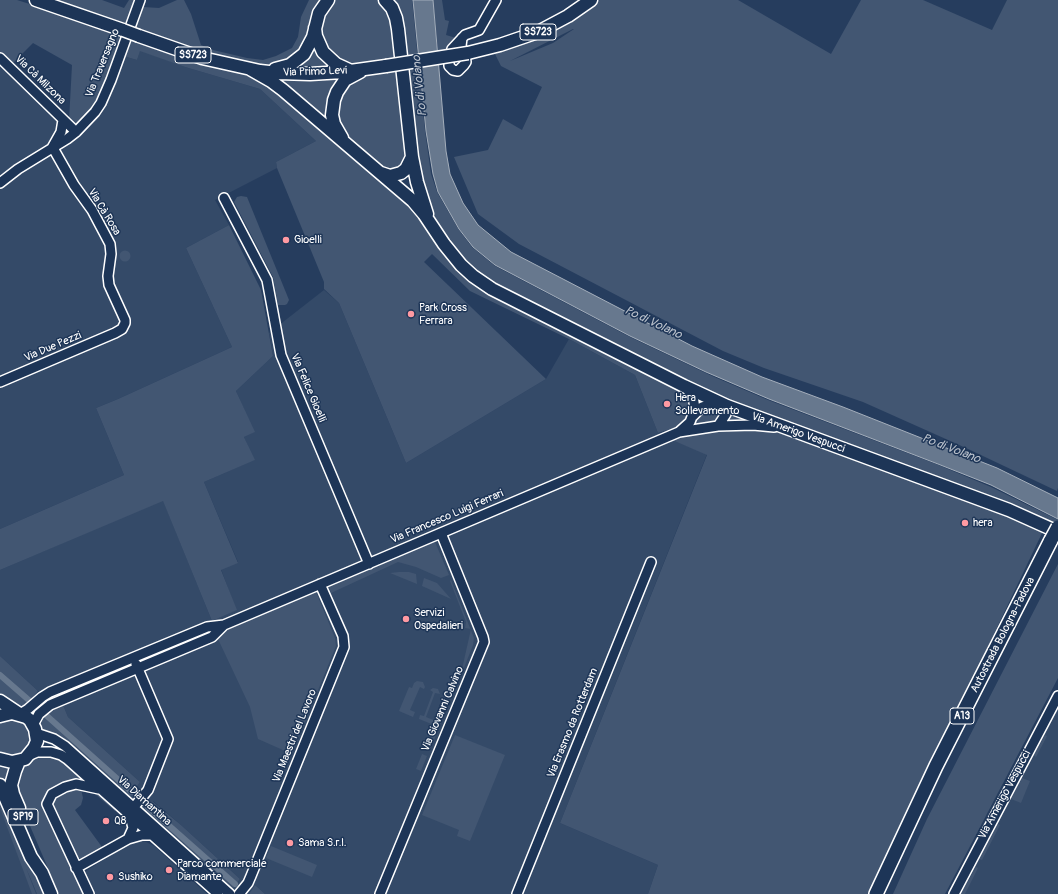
<!DOCTYPE html>
<html>
<head>
<meta charset="utf-8">
<style>
  body { margin:0 }
  canvas { display:block; background:#263d5e }
</style>
</head>
<body>
<canvas width="1058" height="894"></canvas>
<script>
const g = document.querySelector('canvas').getContext('2d');
g.lineJoin = 'round';
function fill(path, color) {
  g.fillStyle = color;
  g.fill(path, 'evenodd');
}
function poly(rows) {
  const path = new Path2D();
  for (const r of rows) {
    if (r.length === 3) {
      path.moveTo(r[0] + r[2], r[1]);
      path.arc(r[0], r[1], r[2], 0, 2 * Math.PI);
      continue;
    }
    path.moveTo(r[0], r[1]);
    for (let i = 2; i < r.length; i += 2) path.lineTo(r[i], r[i + 1]);
  }
  return path;
}
function stroke(path, color, width, dash) {
  g.strokeStyle = color;
  g.lineWidth = width;
  g.lineCap = dash ? 'butt' : 'round';
  g.setLineDash(dash || []);
  g.stroke(path);
}
function write(font, color, halo, rows, align = 'center') {
  g.font = font + ' Pangolin,sans-serif';
  g.lineWidth = 3;
  g.setLineDash([]);
  g.textBaseline = 'middle';
  g.strokeStyle = halo;
  g.fillStyle = color;
  for (const [text, x, y, turn = 0] of rows) {
    g.save();
    g.translate(x, y);
    g.rotate((+turn || 0) * Math.PI / 180);
    g.textAlign = isNaN(turn) ? turn : align;
    if (halo) g.strokeText(text, 0, 0);
    g.fillText(text, 0, 0);
    g.restore();
  }
}
const built = poly([
  [140,50,185,67,260,89,316,141,276,162,277,168,215,200,229,225,186,248,232,347,118,399,96,408,124,475,0,529,0,53,74,126,88,113,98,98,116,54,137,60],
  [324,290,339,303,406,463,546,379,569,339,635,375,658,433,672,440,707,454,560,823,658,865,648,894,265,894,255,885,249,894,235,894,231,891,240,879,181,825,153,801,143,811,128,799,140,782,68,717,63,705,38,691,0,656,0,570,163,500,212,621,236,610,221,569,238,562,204,482,254,460,244,437,254,432,236,391,273,356,269,333],
  [1058,705,1058,894,959,894],
  [0,808,37,894,0,894],
  [140,840,146,842,154,846,207,894,85,894,77,877,128,844]
]);
const green = poly([
  [0,0,17,0,130,36,190,60,257,77,275,89,416,211,478,285,682,389,689,395,692,408,686,421,677,427,658,433,635,375,569,339,470,291,432,254,424,262,546,379,406,463,339,303,324,289,324,282,277,168,276,162,316,141,260,89,185,67,140,51,137,60,116,54,98,98,88,113,75,126,69,121,72,65,33,43,12,64,0,53],
  [55,0,102,0,124,8,129,0,137,0,126,25],
  [177,0,184,0,191,14,201,45,213,50,247,58,263,60,276,56,292,48,298,37,301,17,309,0,323,0,305,45,297,57,273,67,260,66,207,54,135,28,143,7,159,8],
  [335,0,378,0,385,7,392,24,395,59,351,66,346,65,323,44,320,26,323,16],
  [394,0,412,0,425,131,431,174,437,192,459,230,472,247,495,266,630,337,712,376,768,400,936,464,991,487,1058,520,1058,529,733,403,506,292,466,264,439,228,429,209,415,161,401,16,396,3],
  [433,0,442,0,445,20,449,21,446,35,456,38,456,41,449,49,438,51],
  [600,0,738,0,831,54,861,0,923,0,992,30,1007,0,1058,0,1058,488,1057,491,966,448,863,402,764,368,723,351,519,244,478,214,454,157,488,150,503,119,522,130,542,87,501,66,495,54,549,35],
  [574,29,553,43,510,61,573,29],
  [315,38,338,68,290,69],
  [396,71,406,154,406,162,398,172,385,170,347,137,337,125,338,96,343,87,363,75],
  [270,77,342,78,332,127],
  [241,196,247,197,289,300,287,304,285,305,278,305,273,277,234,202,237,197],
  [229,225,261,290,273,356,236,391,255,432,244,437,255,460,204,482,238,563,221,570,237,610,212,621,163,501,0,570,0,529,124,475,96,408,118,399,232,347,186,248],
  [125,256,5.5],
  [715,408,721,412,721,414,717,421,713,423,690,426,704,411],
  [731,414,748,421,725,421],
  [735,427,781,431,1013,517,1043,531,870,894,648,894,658,865,560,823,707,455,672,440,692,433],
  [435,542,449,575,441,578,416,567,398,562,331,593,329,587],
  [1058,564,1058,678,945,894,893,894,927,819],
  [399,572,409,572,416,574,417,584,390,573],
  [424,578,437,583,451,599,422,586],
  [451,580,474,638,473,645,460,678,471,629,465,628,466,622,450,581],
  [316,592,335,638,336,646,292,754,258,739,250,707,218,639,227,630],
  [199,632,202,639,148,662,145,655],
  [0,656,38,691,26,705,22,707,15,705,0,696],
  [119,665,122,673,62,699,59,691],
  [417,681,423,682,425,687,424,689,420,687,410,710,415,712,413,717,399,711,409,687,412,688,414,683],
  [433,688,438,689,440,694,435,693,426,717,441,723,439,727,419,719,420,715,424,716,433,692,430,690],
  [63,705,68,717,140,782,128,799,41,729,41,724,43,719,57,707],
  [21,717,34,734,28,754,0,757,0,719],
  [431,733,436,735,430,750,425,748],
  [455,735,505,755,470,841,457,836,459,830,422,815],
  [1045,735,1047,736,1036,757,1034,755],
  [422,754,427,756,421,771,416,769],
  [38,756,50,756,57,758,85,781,84,783,48,795,85,894,59,894,16,793,20,769,32,759],
  [0,767,11,769,7,787,3,783,0,777],
  [1022,778,1030,781,1021,803,1011,799],
  [74,787,81,789,83,798,81,805,75,810,102,847,104,848,83,859,75,857,50,808,53,798],
  [0,791,45,894,37,894,26,868,36,894,32,894,0,808],
  [97,791,117,809,115,811,95,794],
  [152,801,181,825,240,879,231,891,143,811],
  [998,824,1000,825,982,860,979,859],
  [271,846,317,865,312,877,266,858],
  [976,867,978,868,965,894,961,894],
  [255,885,265,894,249,894]
]);
const water = poly([
  [413,0,433,0,446,151,450,174,463,203,478,225,511,252,692,346,762,377,843,407,997,468,1058,498,1058,519,991,485,938,464,769,399,706,372,630,336,495,265,473,247,459,229,438,192,433,174,426,131,413,0]
]);
const canal = poly([
  [0,675,31,702],
  [47,716,132,792],
  [148,807,235,884]
]);
const minor = poly([
  [462,38,461,46,465,55,466,62,464,65,458,71,453,70,449,66,449,60,452,49,465,35,479,30,496,0],
  [0,58,76,132],
  [52,148,61,132,63,120],
  [0,183,18,169,67,139,76,132,95,112,101,103,111,80,140,0],
  [224,198,267,280,281,355,369,564],
  [0,382,115,333,122,329,125,323,125,320,109,285,108,276,111,254,110,244,92,210,74,185,53,148],
  [693,416,702,407,708,405,720,404,727,406,726,414,718,426],
  [680,431,690,422,695,409,693,396,686,388],
  [20,714,28,709,42,697,50,692,207,627,224,625,679,432,718,426,753,425,774,427],
  [33,725,39,714,50,705,212,637,224,625],
  [36,733,54,739,65,746,230,894],
  [30,755,37,752,51,752,61,755,67,759,218,894],
  [134,807,148,790,168,739,136,664],
  [128,839,133,828,130,816],
  [76,868,128,839,142,835,152,835],
  [89,894,47,804,52,794,65,787,76,784,99,789],
  [239,894,248,883,251,876,344,647,343,636,320,584],
  [380,894,484,642,483,637,441,533],
  [517,894,651,562],
  [954,894,1058,696]
]);
const major = poly([
  [36,0,123,30],
  [385,0,392,8,396,18,398,29,412,157,417,182,427,214],
  [315,28,316,36,323,52,336,64,349,70],
  [139,36,202,58,260,71,278,73,310,74,343,72,386,66],
  [468,53,500,45,538,32,568,16,591,0],
  [250,69,271,81,283,90,413,201,424,214,444,244,461,265,473,276,492,289,684,386,727,406,1009,510,1058,532],
  [275,69,290,65,304,54,313,37,319,13,328,0],
  [342,138,334,124,332,115,334,100,337,92,345,80,360,72],
  [381,173,390,176,401,173,406,169,412,157],
  [0,701,18,713],
  [0,716,12,713,26,717,30,720,35,729,37,741,34,748,25,759,12,762,0,759],
  [0,785,31,857,42,873,51,894],
  [19,808,13,794,11,785,15,771,19,761]
]);
const highway = poly([
  [876,894,936,766,1051,540]
]);
const majorBridge = poly([
  [123,30,139,36],
  [386,66,468,53]
]);
const highwayBridge = poly([
  [1051,540,1058,527]
]);
const markers = [
  [286,240,4,"#ff9aa2"],
  [411,314,4,"#ff9aa2"],
  [667,404,4,"#ff9aa2"],
  [965,523,4,"#ff9aa2"],
  [406,619,4,"#ff9aa2"],
  [106,821,4,"#ff9aa2"],
  [290,843,4,"#ff9aa2"],
  [169,870,4,"#ff9aa2"],
  [110,877,4,"#ff9aa2"]
];
const shields = [
  [538,32,36],
  [193,55,36],
  [962,716,24],
  [23,817,30]
];
const shieldNames = [
  ["SS723",538,32],
  ["SS723",193,55],
  ["A13",962,716],
  ["SP19",23,817]
];
const streetNames = [
  ["Via Traversagno",103,63,-68],
  ["Via Primo Levi",315,72,-2],
  ["Via Cà Milzona",40,80,44],
  ["Via Cà Rosa",104,212,59],
  ["Via Due Pezzi",53,347,-23],
  ["Via Felice Gioelli",308,388,67],
  ["Via Amerigo Vespucci",798,433,20],
  ["Via Francesco Luigi Ferrari",447,517,-23],
  ["Autostrada Bologna-Padova",1003,635,-63],
  ["Via Giovanni Calvino",443,709,-67],
  ["Via Erasmo da Rotterdam",573,723,-68],
  ["Via Maestri del Lavoro",295,736,-68],
  ["Via Amerigo Vespucci",1005,795,-62],
  ["Via Diamantina",144,801,42]
];
const poiNames = [
  ["Gioelli",294,240],
  ["Park Cross",419,308],
  ["Ferrara",419,321],
  ["Hera",675,398],
  ["Sollevamento",675,411],
  ["hera",973,523],
  ["Servizi",414,613],
  ["Ospedalieri",414,626],
  ["Q8",114,821],
  ["Sama S.r.l.",298,843],
  ["Parco commerciale",177,864],
  ["Diamante",177,877],
  ["Sushiko",118,877]
];
const waterNames = [
  ["Po di Volano",420,86,-96],
  ["Po di Volano",653,323,25],
  ["Po di Volano",951,449,21]
];
fill(built, '#344a68');
fill(green, '#425672');
fill(water, '#67788e');
stroke(water, '#a4aebb', 1);
stroke(canal, '#67788e', 6);
stroke(minor, '#fff', 12);
stroke(major, '#fff', 15);
stroke(highway, '#fff', 16);
stroke(minor, '#1d3557', 9);
stroke(major, '#1d3557', 12);
stroke(highway, '#1d3557', 13);
stroke(majorBridge, '#fff', 15, []);
stroke(highwayBridge, '#fff', 16, []);
stroke(majorBridge, '#1d3557', 12);
stroke(highwayBridge, '#1d3557', 13);
for (const [x, y, r, color] of markers) {
  const dot = new Path2D();
  dot.arc(x, y, r, 0, 2 * Math.PI);
  g.fillStyle = color;
  g.fill(dot);
  stroke(dot, '#1d3557', 1.5);
}
for (const [x, y, w] of shields) {
  const box = new Path2D();
  box.roundRect(x - w / 2, y - 8, w, 16, 3);
  g.fillStyle = '#1d3557';
  g.fill(box);
  stroke(box, '#fff', 1);
}
write('bold 10px', '#fff', null, shieldNames);
write('11px', '#fff', '#1d3557', streetNames);
write('11px', '#fff', '#1d3557', poiNames, 'left');
write('italic 12px', '#bbc2cc', '#1d3557', waterNames);
</script>
</body>
</html>
